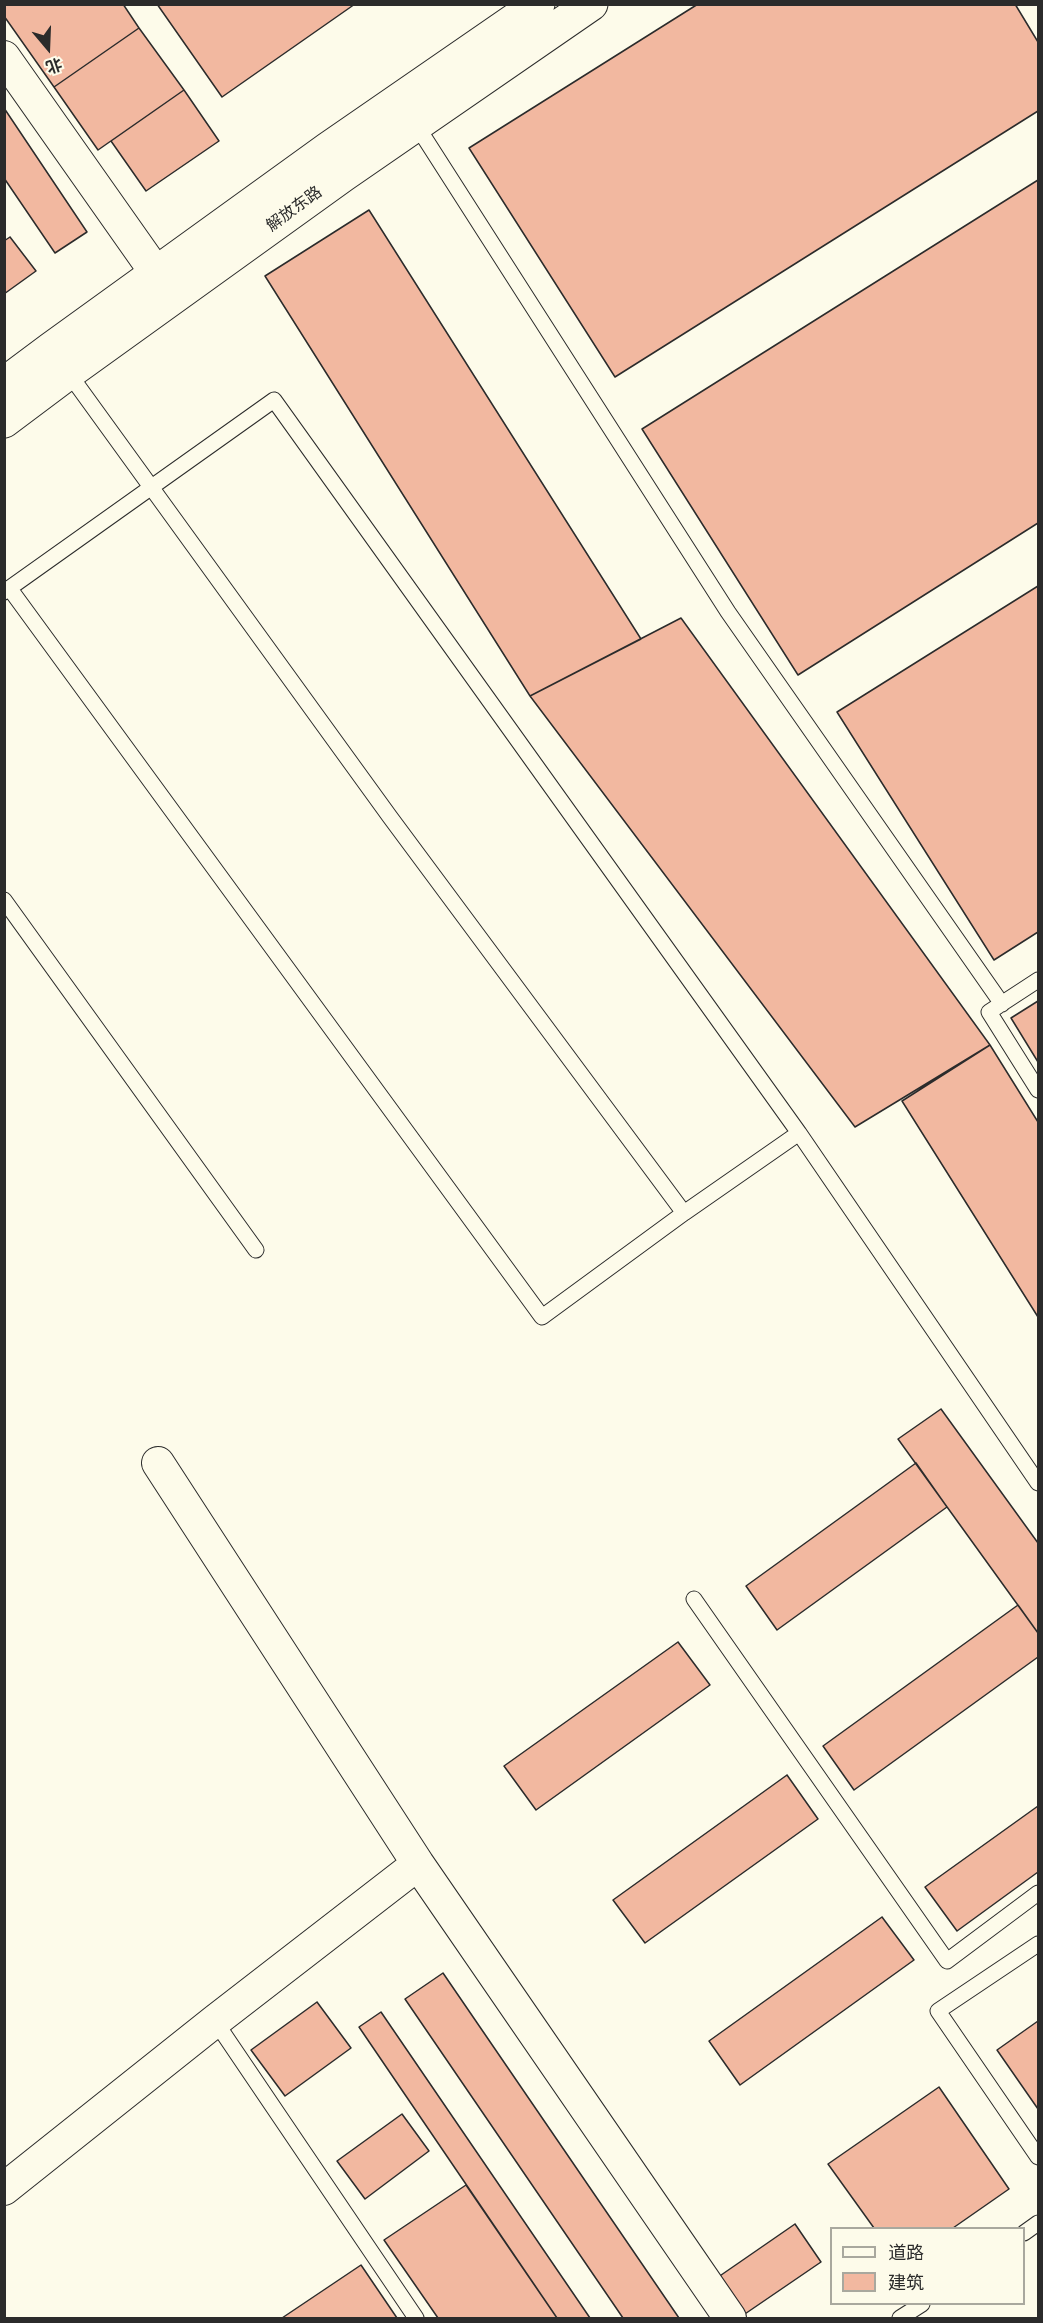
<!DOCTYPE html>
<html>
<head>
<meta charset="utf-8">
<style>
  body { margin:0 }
  #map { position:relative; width:1043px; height:2323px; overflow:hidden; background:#fdfbea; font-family:"Source Sans 3","Noto Sans SC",sans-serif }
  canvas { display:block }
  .frame { position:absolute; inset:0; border:6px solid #2b2b2b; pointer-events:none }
  .legend { position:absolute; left:830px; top:2227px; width:195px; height:78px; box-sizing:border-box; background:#fdfbea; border:2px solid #a9a89e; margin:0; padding:8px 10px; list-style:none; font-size:18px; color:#2b2b2b }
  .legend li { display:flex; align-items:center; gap:12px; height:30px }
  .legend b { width:30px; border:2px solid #a9a89e }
  .north { position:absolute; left:18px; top:18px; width:60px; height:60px; -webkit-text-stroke:4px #fdfbea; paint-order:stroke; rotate:161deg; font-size:16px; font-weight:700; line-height:24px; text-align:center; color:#2b2b2b }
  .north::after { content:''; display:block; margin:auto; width:21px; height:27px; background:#2b2b2b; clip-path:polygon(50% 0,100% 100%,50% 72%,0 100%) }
</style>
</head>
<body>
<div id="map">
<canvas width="1043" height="2323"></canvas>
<div class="frame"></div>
<ul class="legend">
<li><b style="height:8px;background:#fdfbea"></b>道路</li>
<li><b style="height:16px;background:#f2b8a0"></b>建筑</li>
</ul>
<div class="north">北</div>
</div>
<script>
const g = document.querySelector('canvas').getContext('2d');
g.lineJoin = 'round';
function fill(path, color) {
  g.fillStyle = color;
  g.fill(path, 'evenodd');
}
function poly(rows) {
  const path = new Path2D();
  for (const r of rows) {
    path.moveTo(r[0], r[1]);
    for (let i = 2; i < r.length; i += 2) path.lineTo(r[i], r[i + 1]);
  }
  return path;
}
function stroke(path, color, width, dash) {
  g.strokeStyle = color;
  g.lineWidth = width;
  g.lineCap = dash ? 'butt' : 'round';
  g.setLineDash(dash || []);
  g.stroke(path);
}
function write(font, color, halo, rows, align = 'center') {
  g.font = font + ' "Source Sans 3","Noto Sans SC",sans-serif';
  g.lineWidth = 4.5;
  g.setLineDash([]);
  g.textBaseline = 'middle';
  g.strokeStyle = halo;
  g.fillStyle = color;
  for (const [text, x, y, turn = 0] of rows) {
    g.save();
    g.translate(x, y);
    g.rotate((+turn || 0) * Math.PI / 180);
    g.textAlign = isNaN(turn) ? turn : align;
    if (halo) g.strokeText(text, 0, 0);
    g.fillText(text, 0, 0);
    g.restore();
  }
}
const building = poly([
  [4,4,123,4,139,28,54,87,4,16,4,4],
  [157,4,355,4,222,97,157,4],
  [698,4,1015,4,1038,42,1038,111,615,377,469,148,698,4],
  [139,28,184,90,98,150,54,87,139,28],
  [184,90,219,141,146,191,111,141,184,90],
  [4,108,87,232,55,253,4,178,4,108],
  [1038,180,1038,523,798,675,642,429,1038,180],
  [369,210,641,639,530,696,265,276,369,210],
  [10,237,36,271,4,294,4,241,10,237],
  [1038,586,1038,932,994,960,837,712,1038,586],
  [681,618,990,1045,855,1127,530,696,681,618],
  [1038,1001,1038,1062,1011,1018,1038,1001],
  [990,1045,1038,1122,1038,1317,902,1101,990,1045],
  [941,1409,1038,1543,1038,1633,898,1439,941,1409],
  [916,1463,947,1507,777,1630,746,1586,916,1463],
  [1018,1605,1038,1633,1038,1657,854,1790,823,1746,1018,1605],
  [678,1642,710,1685,536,1810,504,1766,678,1642],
  [787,1775,818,1819,645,1943,613,1900,787,1775],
  [1038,1806,1038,1872,957,1931,925,1887,1038,1806],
  [882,1917,914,1960,740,2085,709,2041,882,1917],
  [443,1973,679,2318,623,2318,405,1999,443,1973],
  [317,2002,351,2048,285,2096,251,2050,317,2002],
  [381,2012,590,2318,557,2318,359,2027,381,2012],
  [1038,2021,1038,2109,997,2050,1038,2021],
  [939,2087,1009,2189,953,2228,874,2228,828,2164,939,2087],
  [402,2114,429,2151,365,2199,337,2161,402,2114],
  [466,2185,557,2318,438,2318,384,2240,466,2185],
  [795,2224,821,2262,739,2318,711,2282,795,2224],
  [361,2265,397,2318,282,2318,361,2265]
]);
const service = poly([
  [415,123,728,612,1002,1004],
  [67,371,390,817,684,1213],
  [4,592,274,400,799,1133,684,1213,542,1317,10,589],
  [4,900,256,1250],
  [1038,980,989,1012,1038,1090],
  [799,1133,1038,1483],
  [694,1599,947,1961,1038,1893],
  [1038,1944,938,2011,1038,2157],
  [215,2021,416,2318],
  [1024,2233,1038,2223],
  [900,2318,922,2304]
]);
const minor = poly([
  [4,57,171,294],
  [158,1463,418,1864,730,2318],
  [4,2189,215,2021,418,1864]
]);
const tertiary = poly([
  [4,384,51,349,328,149,538,4],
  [4,421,68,373,343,175,591,4]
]);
const streetNames = [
  ["解放东路",295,210,-36]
];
fill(building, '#f2b8a0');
stroke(building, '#2b2b2b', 1.5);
stroke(service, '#2b2b2b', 17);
stroke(minor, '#2b2b2b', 34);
stroke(tertiary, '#2b2b2b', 35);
stroke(service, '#fdfbea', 15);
stroke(minor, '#fdfbea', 32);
stroke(tertiary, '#fdfbea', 33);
write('16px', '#2b2b2b', '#fdfbea', streetNames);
</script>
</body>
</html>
